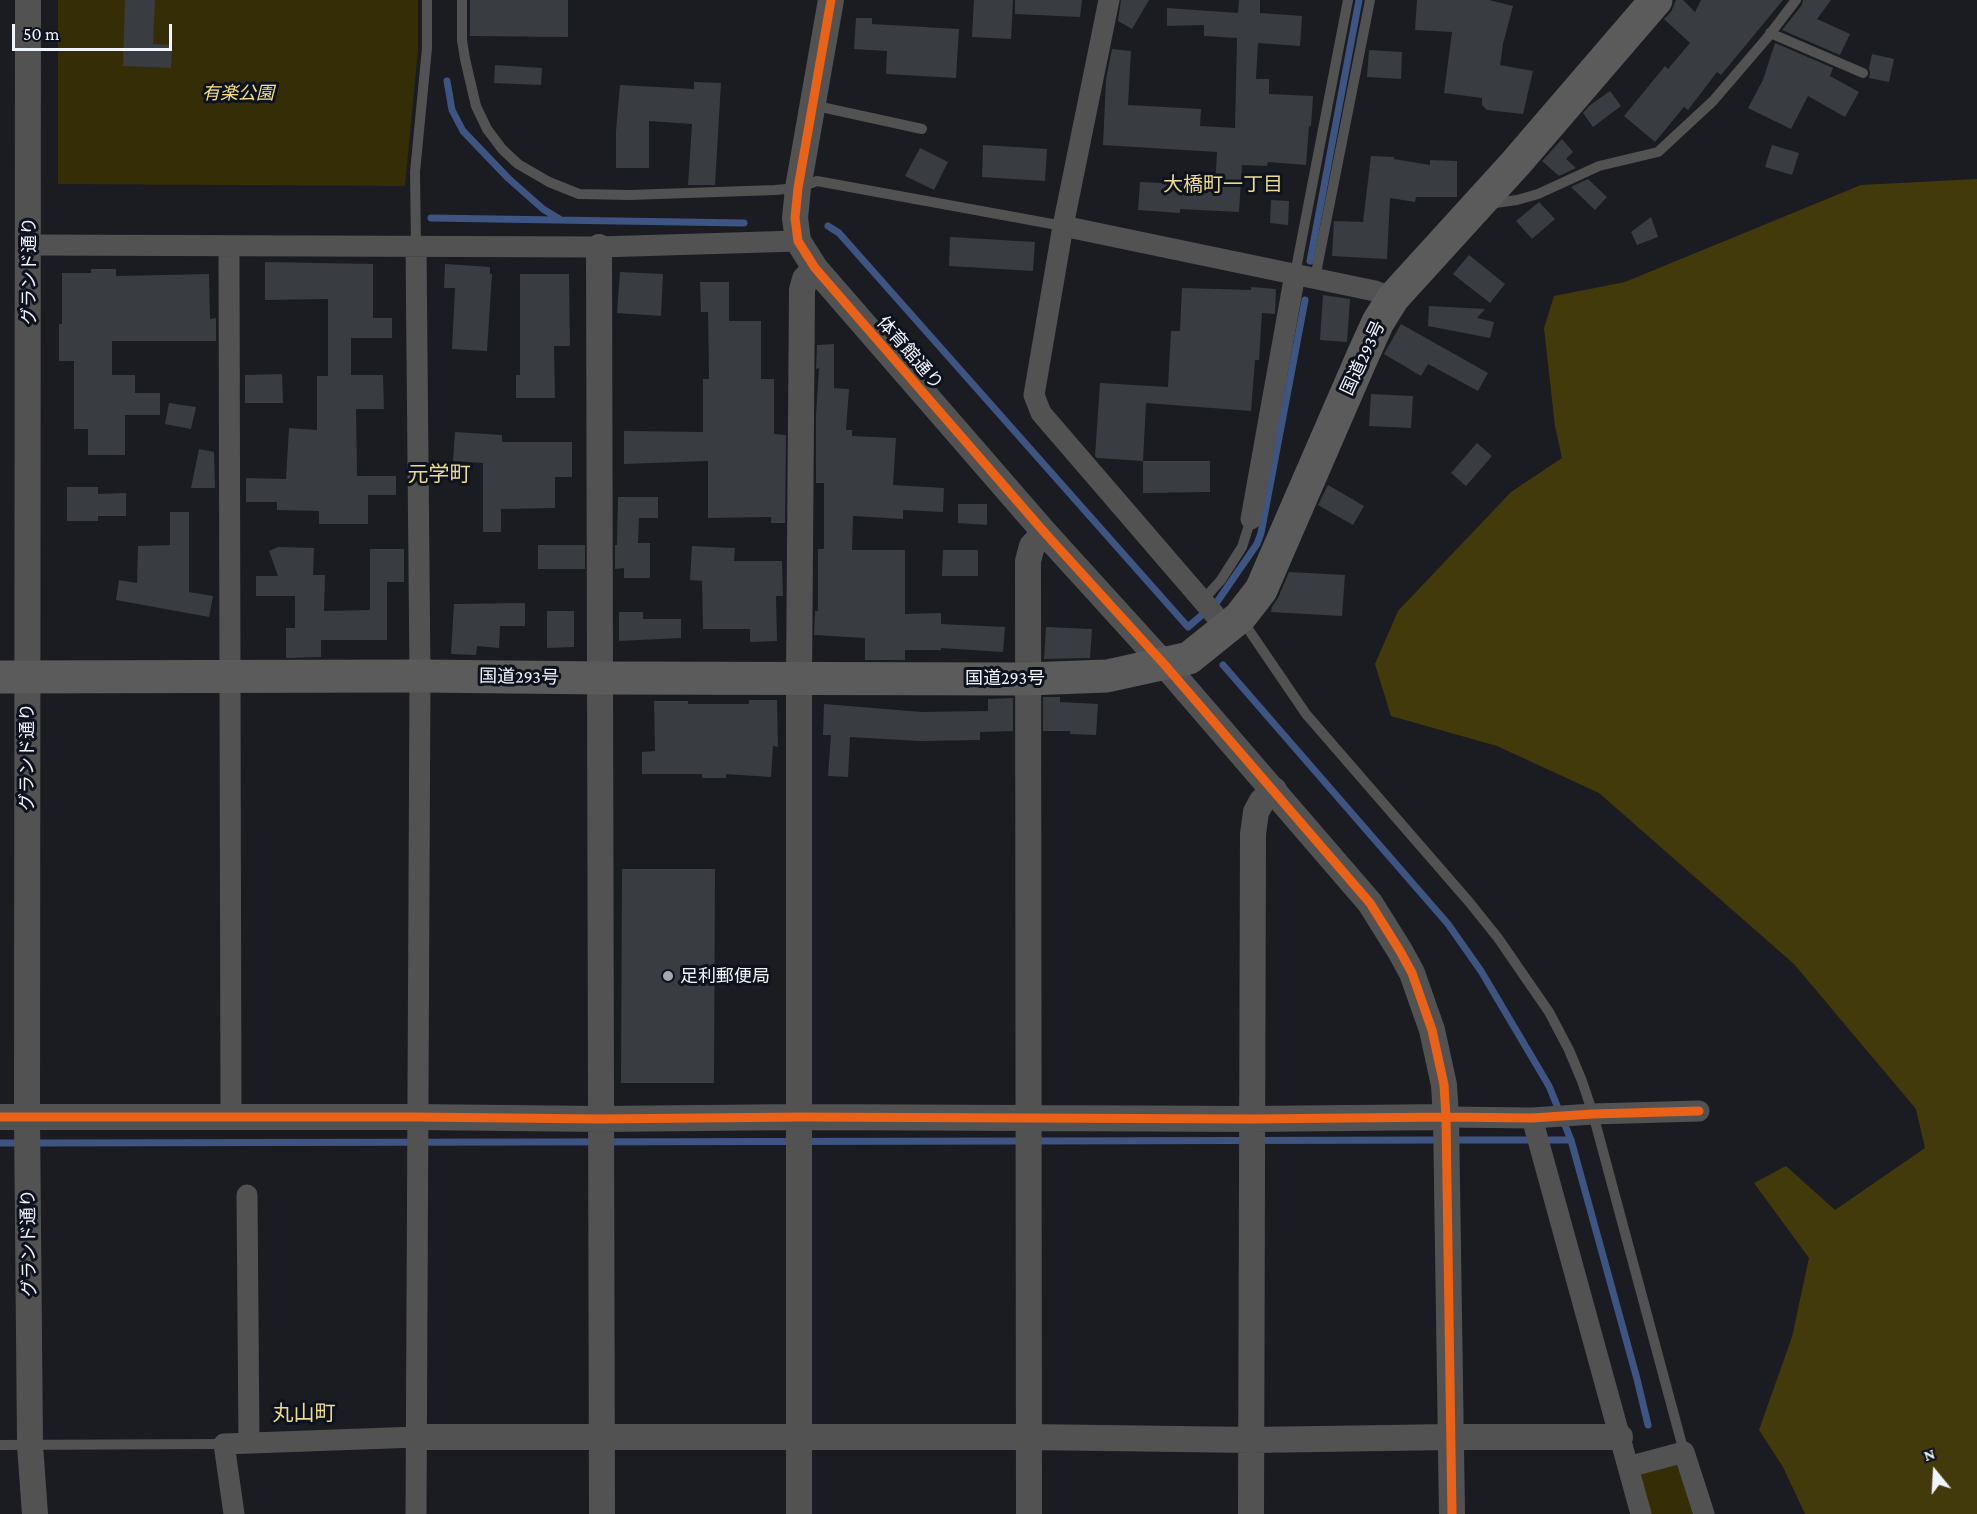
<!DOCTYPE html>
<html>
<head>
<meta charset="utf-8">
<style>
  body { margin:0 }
  #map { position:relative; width:1977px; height:1514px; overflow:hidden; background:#1a1c22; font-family:"Crimson Pro",serif }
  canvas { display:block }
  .north { position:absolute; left:1905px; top:1442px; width:60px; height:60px; -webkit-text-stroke:4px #0e121d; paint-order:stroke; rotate:342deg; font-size:16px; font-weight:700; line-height:24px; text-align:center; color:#f0f4fc }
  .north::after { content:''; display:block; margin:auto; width:21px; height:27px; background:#f0f4fc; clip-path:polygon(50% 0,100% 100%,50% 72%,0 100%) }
  .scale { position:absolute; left:12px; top:24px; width:160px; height:27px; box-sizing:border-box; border:3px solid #f0f4fc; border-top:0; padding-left:8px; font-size:18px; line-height:21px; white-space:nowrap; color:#f0f4fc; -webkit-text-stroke:4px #0e121d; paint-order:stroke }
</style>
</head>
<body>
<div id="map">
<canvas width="1977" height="1514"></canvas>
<div class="north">N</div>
<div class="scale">50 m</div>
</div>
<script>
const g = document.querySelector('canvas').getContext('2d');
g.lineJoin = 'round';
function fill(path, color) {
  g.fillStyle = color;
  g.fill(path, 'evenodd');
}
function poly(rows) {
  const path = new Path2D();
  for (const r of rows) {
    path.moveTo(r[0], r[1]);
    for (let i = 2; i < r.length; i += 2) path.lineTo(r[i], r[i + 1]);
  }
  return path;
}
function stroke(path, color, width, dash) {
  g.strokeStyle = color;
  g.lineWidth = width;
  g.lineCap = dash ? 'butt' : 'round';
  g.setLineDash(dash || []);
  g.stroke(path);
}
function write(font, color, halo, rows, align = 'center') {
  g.font = font + ' "Crimson Pro","Noto Sans JP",serif';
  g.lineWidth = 6;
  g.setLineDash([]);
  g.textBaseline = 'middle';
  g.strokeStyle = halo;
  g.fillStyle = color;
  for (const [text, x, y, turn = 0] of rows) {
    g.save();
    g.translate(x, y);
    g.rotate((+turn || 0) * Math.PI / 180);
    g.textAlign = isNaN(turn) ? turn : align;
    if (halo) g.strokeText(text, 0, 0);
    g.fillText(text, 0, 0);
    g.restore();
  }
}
const green = poly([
  [58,0,418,0,418,50,405,186,58,184],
  [1675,1463,1681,1466,1694,1514,1651,1514,1641,1475,1644,1470]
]);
const forest = poly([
  [1977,179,1977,1514,1805,1514,1783,1467,1759,1430,1792,1337,1809,1258,1754,1183,1786,1166,1835,1210,1925,1148,1916,1109,1794,964,1599,793,1497,746,1391,716,1375,664,1398,611,1511,492,1562,458,1555,426,1544,328,1554,296,1625,282,1861,185]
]);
const stream = poly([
  [447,81,452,110,463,131,508,178,543,209,561,220],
  [431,218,744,223],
  [828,226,839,233,1188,627,1217,602,1257,544,1261,533,1305,300],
  [1310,261,1359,0],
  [1223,665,1448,924,1481,971,1549,1086,1571,1140,1637,1379,1648,1425],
  [1452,1140,1571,1140],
  [1035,1141,1440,1140],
  [0,1143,21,1143],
  [33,1143,1023,1141]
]);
const building = poly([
  [125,0,155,0,153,44,172,45,171,68,123,66],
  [470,0,568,0,568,37,470,36],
  [974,0,1013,0,1011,39,972,37],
  [1015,0,1082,0,1080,17,1015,14],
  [1121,0,1149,0,1132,29,1118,21],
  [1239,0,1260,0,1260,13,1302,16,1300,46,1258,43,1256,79,1269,79,1269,94,1313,96,1311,126,1309,126,1306,165,1268,162,1267,166,1242,165,1239,212,1180,209,1180,213,1138,210,1140,182,1182,184,1181,186,1215,188,1217,152,1103,145,1106,79,1112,49,1131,51,1128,105,1201,109,1200,126,1235,128,1237,38,1204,36,1204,25,1167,26,1167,8,1238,13],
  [1417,0,1489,0,1513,6,1503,44,1500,65,1533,71,1523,114,1487,110,1482,105,1482,98,1444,93,1452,32,1415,30],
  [1676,0,1683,0,1695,12,1701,0,1783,0,1721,75,1717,72,1688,110,1684,107,1655,142,1624,116,1665,66,1668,69,1690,43,1664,19,1671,12],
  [1803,0,1831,0,1817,19,1850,34,1840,55,1782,30,1802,5],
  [856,18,872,18,872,24,959,29,956,78,886,74,887,51,854,49],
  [1775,43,1833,68,1830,76,1859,92,1845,117,1808,96,1791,129,1748,108,1763,80],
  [1369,50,1402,52,1401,79,1367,77],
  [1872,54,1894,59,1889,82,1869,78,1870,73,1869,68],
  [495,65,542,68,541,85,494,83],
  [694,82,721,83,715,185,688,185,692,124,649,121,649,168,616,168,616,131,620,85,694,89],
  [1610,91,1621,106,1593,127,1583,113,1589,106],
  [1562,139,1573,152,1566,159,1576,168,1559,176,1542,161],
  [983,145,1047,149,1045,181,982,177],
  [1772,145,1799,153,1792,175,1765,167],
  [920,148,948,162,934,190,905,176],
  [1371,156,1394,157,1394,159,1430,165,1430,160,1457,161,1457,197,1416,197,1415,202,1390,198,1387,259,1332,256,1334,221,1363,222],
  [1588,179,1607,197,1595,210,1571,187],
  [1271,200,1289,201,1288,225,1270,223],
  [1539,202,1555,219,1532,239,1516,221],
  [1651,217,1658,237,1637,245,1631,232],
  [950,237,1035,242,1033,271,949,266],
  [1469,255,1505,284,1490,303,1453,274],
  [265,262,373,264,373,318,392,318,392,338,351,338,351,375,383,375,384,409,356,409,357,476,396,476,396,495,368,495,368,524,319,524,319,511,277,510,277,502,246,502,246,478,286,479,289,428,317,430,317,376,328,376,328,299,265,300],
  [445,264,490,267,490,274,492,274,487,351,452,349,455,288,444,288],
  [91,269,116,269,116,276,209,274,210,319,216,318,216,341,112,341,112,375,135,375,135,393,160,393,160,415,125,415,125,455,88,455,88,429,74,429,74,361,59,361,59,324,62,324,62,273,91,273],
  [620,272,663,274,661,316,617,313],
  [520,274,569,274,570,346,554,346,555,398,516,398,516,375,520,375],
  [700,282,729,282,729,321,761,321,761,379,774,379,774,434,786,435,785,523,771,523,771,517,708,518,708,461,624,464,624,431,703,432,703,379,709,379,708,312,701,312],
  [1251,287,1276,289,1275,314,1262,313,1259,360,1255,360,1251,411,1146,403,1143,461,1097,458,1095,456,1100,383,1168,387,1171,331,1180,331,1182,288,1251,290],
  [1323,295,1350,299,1347,342,1320,340],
  [1429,306,1485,309,1477,318,1494,322,1490,338,1428,326],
  [1401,324,1488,373,1478,391,1428,364,1421,376,1384,354],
  [834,344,834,388,849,389,846,430,852,430,852,436,896,438,893,485,944,488,943,512,903,510,903,519,853,516,852,550,905,550,905,614,941,613,941,624,1005,627,1003,652,941,648,941,650,905,650,905,660,865,660,865,638,814,635,815,611,818,611,818,549,824,549,824,483,816,483,816,415,819,368,816,369,817,345],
  [282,374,283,403,245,403,245,375],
  [1371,394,1413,396,1411,428,1369,426],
  [169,403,196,407,191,429,165,424],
  [455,432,502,435,502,442,572,442,572,477,555,477,555,508,501,509,501,532,483,532,483,463,453,461],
  [1477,443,1492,456,1466,486,1451,473],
  [199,449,214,452,215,488,191,488],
  [1143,461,1210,461,1210,492,1143,493],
  [1328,485,1364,506,1353,525,1318,505],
  [67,487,98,487,98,494,126,493,126,516,98,516,98,521,67,521],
  [618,497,658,497,658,518,639,518,638,543,650,543,650,578,624,578,624,568,615,569,615,545,617,545],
  [958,504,987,504,987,525,958,523],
  [170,512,189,512,189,592,213,596,209,617,116,600,119,580,137,583,138,546,170,545],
  [538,545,585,545,585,569,538,569],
  [692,546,735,548,734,561,782,561,783,596,776,596,777,641,750,642,750,629,703,629,702,581,690,580],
  [278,547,314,548,313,575,325,575,324,611,370,610,370,549,404,549,404,582,387,582,387,640,321,640,321,657,286,658,286,628,295,628,295,596,256,596,256,576,278,576,269,551],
  [943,550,978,550,978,576,942,576],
  [1289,572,1345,575,1342,616,1271,612,1272,607,1278,598],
  [525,603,525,626,500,626,499,648,477,646,476,655,451,654,454,604],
  [547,611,574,611,574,647,547,648],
  [619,612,643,612,643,619,681,619,681,638,619,641],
  [1046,627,1092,629,1090,658,1044,659],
  [1043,697,1060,697,1060,702,1098,704,1096,735,1070,734,1070,731,1043,731],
  [1013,698,1013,731,980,732,980,740,920,741,850,737,848,777,828,776,831,735,823,735,824,704,922,712,988,711,988,699],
  [749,700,777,700,778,747,773,746,771,777,726,774,726,778,702,778,702,774,642,774,642,752,655,751,654,701,688,701,688,704,749,704],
  [622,869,715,869,714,1083,621,1083]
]);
const service = poly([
  [462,0,462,40,465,59,476,106,487,129,502,149,518,164,549,182,579,194,630,195,775,190,798,188,817,181,1063,226],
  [1770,33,1863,73],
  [812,105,922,129],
  [1488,204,1517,200,1538,194,1599,166,1658,152,1713,101,1767,38,1796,0],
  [416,246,415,172,427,48,427,0],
  [1295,274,1348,0],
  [1315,278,1370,0],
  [1203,600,1221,580,1242,547,1251,519],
  [1242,620,1306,714,1470,903,1498,938,1549,1012,1569,1050,1582,1081,1593,1114,1684,1452],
  [0,1445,224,1444]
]);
const minor = poly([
  [1109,0,1063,226,1034,395,1041,413,1227,629],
  [1063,226,1375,291,1393,298],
  [29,245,599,247,798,241],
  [229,246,231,1117],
  [1251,519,1295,274],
  [1446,1117,1532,1118,1593,1114,1699,1111],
  [1532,1118,1641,1514],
  [247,1195,249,1443],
  [1628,1467,1684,1452,1704,1514],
  [234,1514,224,1444,417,1437],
  [416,1514,420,676,416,246]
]);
const tertiary = poly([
  [28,0,27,1118,30,1445,35,1514],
  [831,0,798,188,795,218,798,241,815,268,1045,533,1164,664,1370,903,1400,951,1412,973,1432,1030,1444,1085,1446,1117,1452,1514],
  [599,247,602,1514],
  [0,1117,417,1117,600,1119,800,1117,1252,1119,1446,1117],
  [417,1437,1030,1437,1252,1440,1451,1437,1620,1437],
  [799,1514,799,678,802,290,805,279,815,268],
  [1029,1514,1028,561,1032,546,1045,533],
  [1251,1514,1253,834,1256,812,1262,801,1274,790]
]);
const trunk = poly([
  [0,677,420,676,600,678,1027,679,1107,676,1189,658,1240,617,1261,590,1363,355,1378,322,1393,298,1515,164,1656,0]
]);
const cycleway = poly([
  [831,0,798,188,795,218,798,241,815,268,1045,533,1164,664,1370,903,1400,951,1412,973,1432,1030,1444,1085,1446,1117,1452,1514],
  [0,1117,417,1117,600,1119,800,1117,1252,1119,1446,1117,1532,1118,1593,1114,1699,1111]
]);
const markers = [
  [668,976,6,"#a5a8b0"]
];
const parkNames = [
  ["有楽公園",238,93]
];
const streetNames = [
  ["グランド通り",29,271,-90],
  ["体育館通り",910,353,49],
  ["国道293号",1363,358,-65],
  ["国道293号",519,677,1],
  ["国道293号",1005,678],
  ["グランド通り",27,757,-90],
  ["グランド通り",29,1243,-91]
];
const poiNames = [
  ["足利郵便局",680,976]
];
const neighbourhoodNames = [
  ["大橋町一丁目",1223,185]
];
const quarterNames = [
  ["元学町",439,475],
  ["丸山町",304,1414]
];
fill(green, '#352d06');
fill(forest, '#433a0b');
stroke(stream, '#3e5483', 7);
fill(building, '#393c40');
stroke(service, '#525252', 10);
stroke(minor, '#525252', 21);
stroke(tertiary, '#525252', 26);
stroke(trunk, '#5b5b5b', 33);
stroke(cycleway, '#ea6118', 9);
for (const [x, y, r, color] of markers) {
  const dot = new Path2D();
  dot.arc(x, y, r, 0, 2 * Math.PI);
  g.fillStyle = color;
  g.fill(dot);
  stroke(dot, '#0e121d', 2);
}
write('italic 18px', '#f5e180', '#0e121d', parkNames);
write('18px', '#f0f4fc', '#0e121d', streetNames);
write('18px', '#f0f4fc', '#0e121d', poiNames, 'left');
write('20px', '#ebdb8c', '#0e121d', neighbourhoodNames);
write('21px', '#ebdb8c', '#0e121d', quarterNames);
</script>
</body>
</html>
